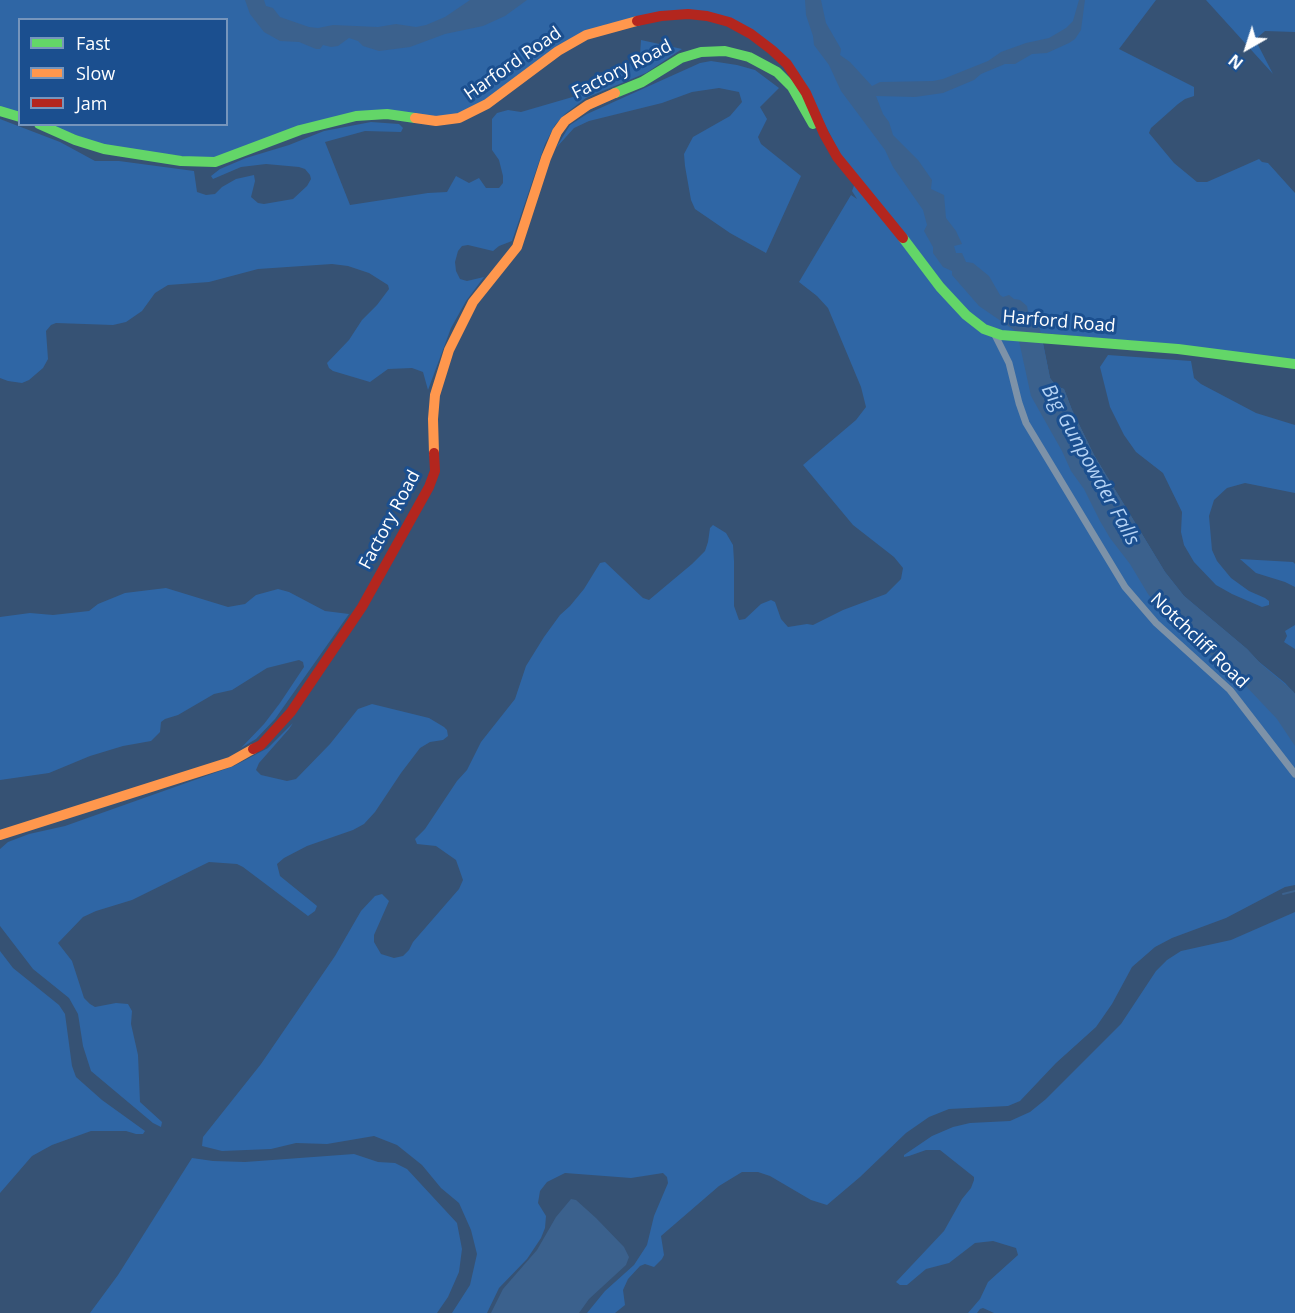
<!DOCTYPE html>
<html>
<head>
<meta charset="utf-8">
<style>
  body { margin:0 }
  #map { position:relative; width:1295px; height:1313px; overflow:hidden; background:#365274; font-family:"Open Sans",sans-serif }
  canvas { display:block }
  .legend { position:absolute; left:18px; top:18px; width:210px; height:108px; box-sizing:border-box; background:#1b4f8f; border:2px solid #7695bc; margin:0; padding:8px 10px; list-style:none; font-size:18px; color:#fff }
  .legend li { display:flex; align-items:center; gap:12px; height:30px }
  .legend b { width:30px; border:2px solid #7695bc }
  .north { position:absolute; left:1217px; top:18px; width:60px; height:60px; -webkit-text-stroke:4px #1b4f8f; paint-order:stroke; rotate:219deg; font-size:16px; font-weight:700; line-height:24px; text-align:center; color:#fff }
  .north::after { content:''; display:block; margin:auto; width:21px; height:27px; background:#fff; clip-path:polygon(50% 0,100% 100%,50% 72%,0 100%) }
</style>
</head>
<body>
<div id="map">
<canvas width="1295" height="1313"></canvas>
<ul class="legend">
<li><b style="height:8px;background:#63d668"></b>Fast</li>
<li><b style="height:8px;background:#ff974d"></b>Slow</li>
<li><b style="height:8px;background:#b3261e"></b>Jam</li>
</ul>
<div class="north">N</div>
</div>
<script>
const g = document.querySelector('canvas').getContext('2d');
g.lineJoin = 'round';
function fill(path, color) {
  g.fillStyle = color;
  g.fill(path, 'evenodd');
}
function poly(rows) {
  const path = new Path2D();
  for (const r of rows) {
    path.moveTo(r[0], r[1]);
    for (let i = 2; i < r.length; i += 2) path.lineTo(r[i], r[i + 1]);
  }
  return path;
}
function stroke(path, color, width, dash) {
  g.strokeStyle = color;
  g.lineWidth = width;
  g.lineCap = dash ? 'butt' : 'round';
  g.setLineDash(dash || []);
  g.stroke(path);
}
function write(font, color, halo, rows, align = 'center') {
  g.font = font + ' "Open Sans",sans-serif';
  g.lineWidth = 6;
  g.setLineDash([]);
  g.textBaseline = 'middle';
  g.strokeStyle = halo;
  g.fillStyle = color;
  for (const [text, x, y, turn = 0] of rows) {
    g.save();
    g.translate(x, y);
    g.rotate((+turn || 0) * Math.PI / 180);
    g.textAlign = isNaN(turn) ? turn : align;
    if (halo) g.strokeText(text, 0, 0);
    g.fillText(text, 0, 0);
    g.restore();
  }
}
const green = poly([
  [0,0,1156,0,1119,49,1194,87,1194,96,1185,99,1178,104,1151,128,1149,133,1174,163,1197,182,1207,182,1259,159,1262,162,1268,163,1295,193,1295,361,1178,345,1041,333,1050,378,1056,386,1064,389,1072,410,1094,455,1165,572,1184,596,1247,649,1258,661,1285,683,1295,694,1295,885,1285,887,1226,918,1172,938,1155,947,1132,967,1112,1004,1096,1027,1056,1063,1020,1101,1008,1106,949,1109,929,1117,906,1133,860,1177,827,1205,811,1200,770,1176,758,1172,742,1172,719,1186,661,1236,664,1255,662,1259,654,1267,645,1264,640,1266,628,1279,623,1290,625,1305,615,1313,587,1313,605,1291,634,1265,647,1245,654,1216,668,1183,667,1177,663,1173,631,1178,565,1173,547,1182,540,1191,538,1203,546,1216,545,1228,541,1238,527,1259,499,1288,487,1313,452,1313,470,1285,477,1254,471,1230,459,1203,441,1188,422,1165,397,1145,374,1136,327,1144,296,1143,271,1149,222,1151,202,1146,203,1137,261,1064,335,956,361,911,375,896,382,894,389,901,374,935,374,942,381,954,394,958,403,956,409,950,413,942,459,889,463,880,456,860,436,846,417,844,415,839,425,829,457,781,467,770,481,742,515,699,526,666,544,637,560,615,570,606,584,589,600,563,605,562,643,598,649,600,692,564,705,551,708,542,710,528,713,525,726,533,733,545,734,561,734,606,739,620,745,619,761,604,771,600,775,602,781,619,788,627,807,624,813,625,843,610,886,594,901,579,903,568,894,557,853,525,803,465,856,420,866,407,861,387,828,308,817,296,799,282,851,195,857,199,852,191,855,183,798,72,712,13,607,24,490,98,461,114,441,117,382,110,214,158,201,159,104,146,49,125,226,124,226,20,20,20,19,113,0,107],
  [1206,0,1295,0,1295,32,1265,31,1258,37,1257,43,1273,74],
  [641,40,682,49,646,73,586,98,565,114,555,125,545,144,512,241,499,246,493,251,468,245,462,246,458,251,455,262,456,271,460,279,467,281,484,277,466,301,451,328,428,390,423,372,412,368,388,369,370,382,333,371,329,368,327,363,349,340,362,320,377,305,389,289,388,285,369,273,348,266,332,264,258,269,209,282,168,285,155,293,142,311,126,322,113,325,56,323,51,325,46,331,48,359,43,368,29,380,22,383,8,381,0,378,0,119,60,142,95,161,119,161,194,171,197,192,206,195,215,194,222,187,236,179,254,175,255,181,251,197,258,203,264,204,293,199,307,186,311,179,310,175,305,169,299,167,266,164,241,167,213,179,211,176,220,169,246,158,289,145,324,131,371,122,399,124,403,128,401,132,365,131,325,142,350,205,428,193,447,192,456,176,469,183,479,178,486,188,499,188,503,183,503,176,499,160,492,150,492,119,497,113,508,110,521,112,576,96,610,83,619,69,635,61,640,55],
  [711,61,737,65,755,70,779,88,760,107,767,119,758,137,761,144,801,176,766,253,730,233,695,209,691,200,685,166,684,154,693,137,730,116,742,102,739,92,719,88,692,92,662,103,589,121,574,128,556,148,570,125,587,114,700,63],
  [1108,355,1191,361,1194,378,1201,384,1256,413,1295,425,1295,493,1245,483,1227,488,1214,500,1209,516,1212,550,1217,561,1231,578,1249,591,1265,598,1269,601,1269,605,1262,607,1232,594,1216,585,1194,562,1184,545,1181,532,1182,512,1163,473,1136,452,1124,435,1110,407,1100,367],
  [1240,559,1293,562,1295,564,1295,587,1285,582,1256,573],
  [166,588,228,607,245,604,256,595,278,589,289,592,325,611,349,614,275,719,256,739,241,748,264,724,280,703,304,667,303,662,299,660,267,668,232,690,214,694,178,715,165,719,161,722,160,732,151,741,123,746,90,756,49,773,0,780,0,617,30,613,53,615,89,611,98,604,125,593],
  [1295,625,1295,649,1284,642,1287,636,1285,631],
  [372,704,429,718,444,727,447,730,448,736,443,740,430,742,420,748,401,773,375,812,364,824,353,830,307,846,284,858,277,864,280,876,317,906,315,911,308,916,243,867,237,864,209,862,132,900,96,911,83,917,58,943,72,961,84,998,90,1004,95,1007,116,1003,128,1004,132,1011,131,1024,138,1055,140,1102,162,1122,161,1127,153,1123,91,1071,83,1046,78,1014,69,998,33,969,0,926,0,849,8,842,29,834,65,826,234,766,268,748,293,723,289,729,259,763,256,770,261,775,287,781,296,779,330,744,358,709],
  [1295,912,1295,1313,994,1313,983,1308,980,1309,977,1313,968,1313,980,1299,988,1282,1018,1255,1016,1248,993,1241,975,1243,949,1263,926,1269,907,1285,900,1285,896,1282,944,1231,962,1199,971,1188,974,1180,974,1177,940,1150,926,1150,909,1156,904,1157,904,1155,932,1136,953,1127,970,1123,1010,1121,1030,1112,1046,1099,1121,1024,1156,971,1167,960,1181,951,1231,940],
  [0,951,13,968,59,1005,65,1014,72,1066,76,1077,102,1100,145,1131,143,1134,136,1134,126,1131,91,1131,52,1145,32,1156,0,1193],
  [354,1154,378,1162,395,1163,407,1169,457,1223,462,1249,459,1272,448,1297,437,1313,90,1313,118,1275,192,1158,213,1161,245,1162]
]);
const water = poly([
  [245,0,264,0,266,6,273,8,280,17,309,27,318,28,333,25,378,27,396,24,416,27,426,25,445,17,470,0,527,0,505,16,483,26,445,34,410,47,379,51,363,46,358,41,349,38,338,46,331,47,323,45,320,49,316,49,299,42,280,41,264,32,250,14],
  [805,0,821,0,826,23,841,49,840,55,850,62,872,86,880,82,933,81,943,79,988,61,1001,52,1026,43,1049,38,1066,28,1073,21,1079,0,1085,0,1081,30,1075,39,1069,43,1047,53,1032,54,1015,64,1005,64,981,74,974,80,943,93,915,97,876,96,883,114,889,122,893,135,918,160,932,180,931,189,944,195,946,218,956,231,962,244,954,246,956,253,962,253,966,262,973,263,989,276,1000,295,1003,297,1009,295,1014,299,1020,300,1027,306,1029,316,1039,325,1050,378,1056,386,1064,389,1072,410,1094,455,1165,572,1184,596,1247,649,1262,665,1293,691,1295,694,1295,746,1277,719,1243,683,1166,616,1148,594,1130,564,1110,538,1100,521,1084,489,1071,471,1062,451,1031,396,1017,332,979,306,952,275,952,271,943,267,933,253,933,247,924,231,927,225,923,210,893,167,885,150,841,91,829,65,814,45,813,36,806,15],
  [571,1199,576,1200,596,1218,624,1247,629,1257,626,1265,589,1299,579,1313,491,1313,503,1289,537,1250,556,1217]
]);
const stream = poly([
  [1283,894,1295,891]
]);
const street = poly([
  [994,333,1009,363,1019,403,1026,423,1125,587,1156,623,1230,690,1295,774]
]);
const fast = poly([
  [615,93,642,82,681,58,701,52,725,51,749,57,777,72,792,87,813,124],
  [0,111,20,117],
  [39,124,75,140,104,149,181,161,215,162,300,130,356,116,387,114,415,118],
  [903,238,940,287,966,315,984,329,1001,335,1178,349,1295,364]
]);
const slow = poly([
  [415,118,436,121,459,118,487,104,558,51,586,35,637,21],
  [434,453,433,419,435,395,449,350,473,302,517,247,546,158,557,132,565,121,588,105,615,93],
  [0,835,230,762,253,749]
]);
const jam = poly([
  [637,21,661,16,688,14,707,16,729,22,751,34,772,50,787,64,806,93,824,134,837,157,903,238],
  [253,749,261,745,291,712,362,607,429,487,435,471,434,453]
]);
const streetNames = [
  ["Harford Road",513,64,-35],
  ["Factory Road",622,70,-27],
  ["Harford Road",1059,322,5],
  ["Factory Road",390,520,-62],
  ["Notchcliff Road",1199,641,44]
];
const waterNames = [
  ["Big Gunpowder Falls",1090,465,61]
];
fill(green, '#2f66a5');
fill(water, '#3b618d');
stroke(stream, '#3b618d', 2);
stroke(street, '#7d92a8', 7);
stroke(fast, '#63d668', 10);
stroke(slow, '#ff974d', 10);
stroke(jam, '#b3261e', 10);
write('18px', '#fff', '#1b4f8f', streetNames);
write('italic 20px', '#b5d3f5', '#1b4f8f', waterNames);
</script>
</body>
</html>
